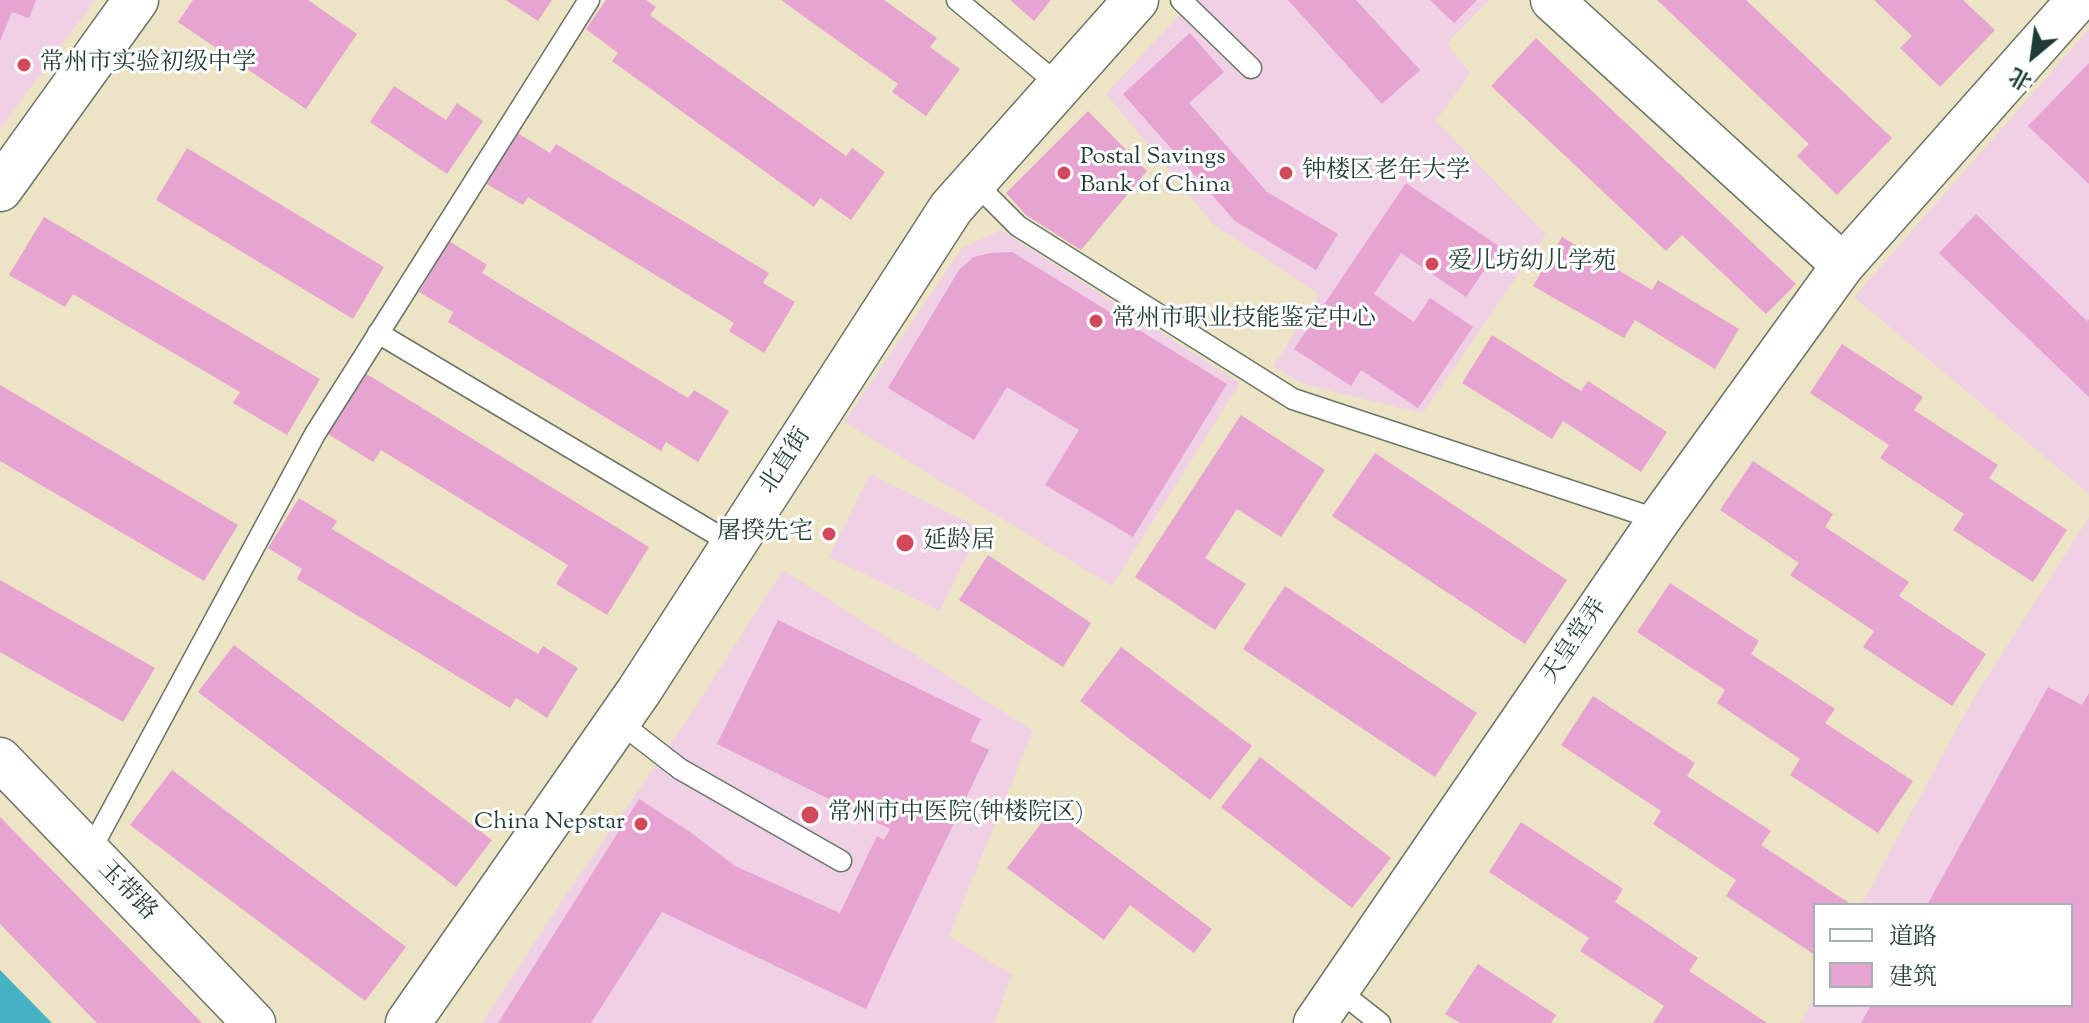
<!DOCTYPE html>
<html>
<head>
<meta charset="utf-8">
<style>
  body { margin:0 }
  #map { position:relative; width:2089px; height:1023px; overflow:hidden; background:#ede4c5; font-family:"Sorts Mill Goudy","Noto Serif SC",serif }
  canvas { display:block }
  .legend { position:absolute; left:1813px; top:903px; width:260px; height:104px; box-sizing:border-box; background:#fff; border:2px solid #a5b1ae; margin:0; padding:10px 14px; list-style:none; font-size:24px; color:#1f3d34 }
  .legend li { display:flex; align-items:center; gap:16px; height:40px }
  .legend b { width:40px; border:2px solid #a5b1ae }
  .north { position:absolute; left:1993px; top:16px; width:80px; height:80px; -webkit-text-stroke:6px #fff; paint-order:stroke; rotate:209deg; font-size:22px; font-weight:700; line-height:32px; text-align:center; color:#1f3d34 }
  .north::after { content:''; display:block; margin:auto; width:28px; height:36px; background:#1f3d34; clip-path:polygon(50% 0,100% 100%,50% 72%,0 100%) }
</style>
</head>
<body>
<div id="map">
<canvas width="2089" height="1023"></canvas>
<ul class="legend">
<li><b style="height:10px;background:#fff"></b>道路</li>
<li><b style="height:22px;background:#e7a3d1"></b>建筑</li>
</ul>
<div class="north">北</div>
</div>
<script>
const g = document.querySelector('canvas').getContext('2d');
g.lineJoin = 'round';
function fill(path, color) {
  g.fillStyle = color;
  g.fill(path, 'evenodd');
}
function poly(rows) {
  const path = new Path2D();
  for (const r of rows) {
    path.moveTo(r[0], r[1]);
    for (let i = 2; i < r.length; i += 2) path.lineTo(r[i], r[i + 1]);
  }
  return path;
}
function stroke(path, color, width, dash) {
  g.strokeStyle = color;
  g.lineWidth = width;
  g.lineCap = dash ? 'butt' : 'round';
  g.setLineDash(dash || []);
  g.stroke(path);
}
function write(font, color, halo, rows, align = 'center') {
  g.font = font + ' "Sorts Mill Goudy","Noto Serif SC",serif';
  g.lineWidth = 6;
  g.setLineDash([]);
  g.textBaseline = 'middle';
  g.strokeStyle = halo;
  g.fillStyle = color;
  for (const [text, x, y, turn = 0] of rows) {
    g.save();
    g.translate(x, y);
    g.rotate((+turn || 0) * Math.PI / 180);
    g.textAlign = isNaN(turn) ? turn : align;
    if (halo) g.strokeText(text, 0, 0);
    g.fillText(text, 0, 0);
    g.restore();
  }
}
const built = poly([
  [0,0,95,0,0,129],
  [1193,0,1489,0,1447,43,1470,73,1436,121,1546,234,1423,413,1306,385,1273,367,1319,294,1214,225,1106,94],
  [2089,29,2089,494,1854,297],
  [1001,230,1240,383,1112,586,844,422,962,248],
  [870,474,980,528,940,611,829,557],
  [2089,517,2089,1023,1801,1023,1815,994,1815,1005,2071,1005,2071,905,1861,905,1972,701],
  [783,570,1033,731,949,936,1012,975,994,1023,482,1023,563,899,683,726]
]);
const water = poly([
  [0,970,52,1023,0,1023]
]);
const building = poly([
  [0,0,36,0,29,18,12,12,0,41],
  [193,0,308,0,357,34,306,109,178,22],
  [506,0,552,0,538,21],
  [606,0,646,0,656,7,650,15,846,156,852,148,885,172,851,220,820,198,814,207,612,61,618,53,586,29],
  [781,0,884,0,937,38,930,47,960,69,926,116,892,92,898,84],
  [1010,0,1051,0,1034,21],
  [1288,0,1356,0,1420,70,1382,104],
  [1430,0,1477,0,1454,23],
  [1657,0,1746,0,1892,138,1837,195,1797,156,1809,144],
  [1874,0,1963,0,1995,30,1940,87,1900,48,1912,36],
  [1190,33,1224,72,1189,103,1267,192,1338,234,1316,270,1235,221,1123,94],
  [1536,38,1796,284,1766,314,1682,235,1666,251,1491,86],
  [2089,63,2089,184,2028,126],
  [394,86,446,120,457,103,483,121,447,174,370,122],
  [1088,111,1147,171,1081,250,1026,215,1006,193],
  [516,132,550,153,556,144,769,273,763,283,795,302,764,353,729,331,734,323,528,197,523,205,485,183],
  [187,148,384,267,353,319,156,200],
  [1406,183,1500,247,1466,297,1401,253,1374,294,1414,322,1430,298,1473,327,1418,408,1361,370,1351,386,1294,349],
  [1976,214,2087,321,2089,319,2089,397,1939,253],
  [44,217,320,379,287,435,233,403,240,392,73,294,65,307,9,275],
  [1562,237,1652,290,1658,280,1739,329,1715,369,1635,320,1624,338,1533,286],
  [449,241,487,265,482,273,688,398,694,390,729,411,698,462,666,442,661,451,448,322,453,312,419,292],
  [1012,252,1227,384,1133,537,1045,485,1079,430,1007,387,974,440,888,388,959,270,974,257,990,253],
  [1492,335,1581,391,1588,381,1667,432,1641,472,1563,421,1552,439,1462,383],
  [1842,344,1923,397,1914,410,1998,465,1989,478,2067,530,2033,582,1953,530,1964,514,1880,458,1889,445,1810,393],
  [365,373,649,547,607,615,556,584,568,565,381,450,373,462,328,434],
  [0,385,238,525,204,581,0,461],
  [1241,415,1325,470,1281,537,1237,509,1205,558,1246,584,1215,630,1135,577],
  [1375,453,1567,580,1525,644,1332,516],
  [1753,461,1833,514,1825,527,1909,582,1899,596,1986,654,1952,706,1863,647,1874,631,1790,575,1799,563,1720,510],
  [299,498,337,521,332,529,538,654,543,646,578,668,547,718,516,698,510,708,297,579,302,569,268,548],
  [988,555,1091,623,1063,667,959,600],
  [0,580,155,668,123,722,0,652],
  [1670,583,1759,641,1751,654,1835,709,1825,723,1913,781,1878,833,1790,775,1800,759,1717,703,1725,690,1637,632],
  [1285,586,1477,713,1435,777,1243,649],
  [778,620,981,719,970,741,989,750,898,940,866,1009,662,912,591,1023,498,1023,639,799,690,832,735,866,840,913,877,836,884,840,890,829,717,744],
  [234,645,492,840,456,887,198,692],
  [1121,647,1252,746,1210,800,1080,701],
  [2048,687,2082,705,2089,693,2089,1023,1861,1023,1871,1005,2071,1005,2071,905,1927,905],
  [1593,696,1695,763,1687,776,1771,831,1761,845,1849,903,1847,905,1815,905,1815,955,1726,896,1736,880,1653,824,1661,811,1561,745],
  [1260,757,1391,858,1352,908,1221,807],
  [172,770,406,947,365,1001,130,825],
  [1052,809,1212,929,1194,953,1130,905,1104,940,1007,868],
  [0,817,202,1023,97,1023,0,924],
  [1521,822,1623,889,1615,902,1698,958,1689,971,1767,1023,1653,1023,1664,1006,1580,951,1589,938,1489,872],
  [1478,964,1556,1015,1551,1023,1460,1023,1445,1014]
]);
const lane = poly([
  [957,0,1060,86],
  [1181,0,1251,68],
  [974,182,1018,226,1293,399,1659,520],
  [378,333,734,545],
  [618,721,680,769,841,861],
  [89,853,315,434,589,0],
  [1338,990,1380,1023]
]);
const street = poly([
  [1552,0,1843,265],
  [0,759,254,1023],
  [1315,1023,1659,520,1843,265,2078,0]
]);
const secondary = poly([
  [0,189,136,0],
  [408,1023,639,691,951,208,1136,0]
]);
const markers = [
  [24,65,8,"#d1495b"],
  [1064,173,8,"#d1495b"],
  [1286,173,8,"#d1495b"],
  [1432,264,8,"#d1495b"],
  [1096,321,8,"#d1495b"],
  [829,534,8,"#d1495b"],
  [905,543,10,"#d1495b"],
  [810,815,10,"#d1495b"],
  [641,824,8,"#d1495b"]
];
const poiNames = [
  ["常州市实验初级中学",40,65],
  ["Postal Savings",1080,159],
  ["Bank of China",1080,187],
  ["钟楼区老年大学",1302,173],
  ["爱儿坊幼儿学苑",1448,264],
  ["常州市职业技能鉴定中心",1112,321],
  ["屠揆先宅",813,534,"right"],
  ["延龄居",923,543],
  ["常州市中医院(钟楼院区)",828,815],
  ["China Nepstar",625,824,"right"]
];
const streetNames = [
  ["北直街",787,462,-57],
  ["天皇堂弄",1576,642,-56],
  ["玉带路",126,892,46]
];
fill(built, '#f0d0e5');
fill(water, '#46b2c4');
fill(building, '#e7a3d1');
stroke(lane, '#677767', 23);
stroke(street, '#677767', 45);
stroke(secondary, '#677767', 47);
stroke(lane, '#fff', 20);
stroke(street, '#fff', 42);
stroke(secondary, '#fff', 44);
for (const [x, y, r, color] of markers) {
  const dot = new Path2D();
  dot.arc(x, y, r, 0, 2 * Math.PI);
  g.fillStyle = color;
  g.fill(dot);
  stroke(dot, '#fff', 3);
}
write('24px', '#1f3d34', '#fff', poiNames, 'left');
write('24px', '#1f3d34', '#fff', streetNames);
</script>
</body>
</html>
